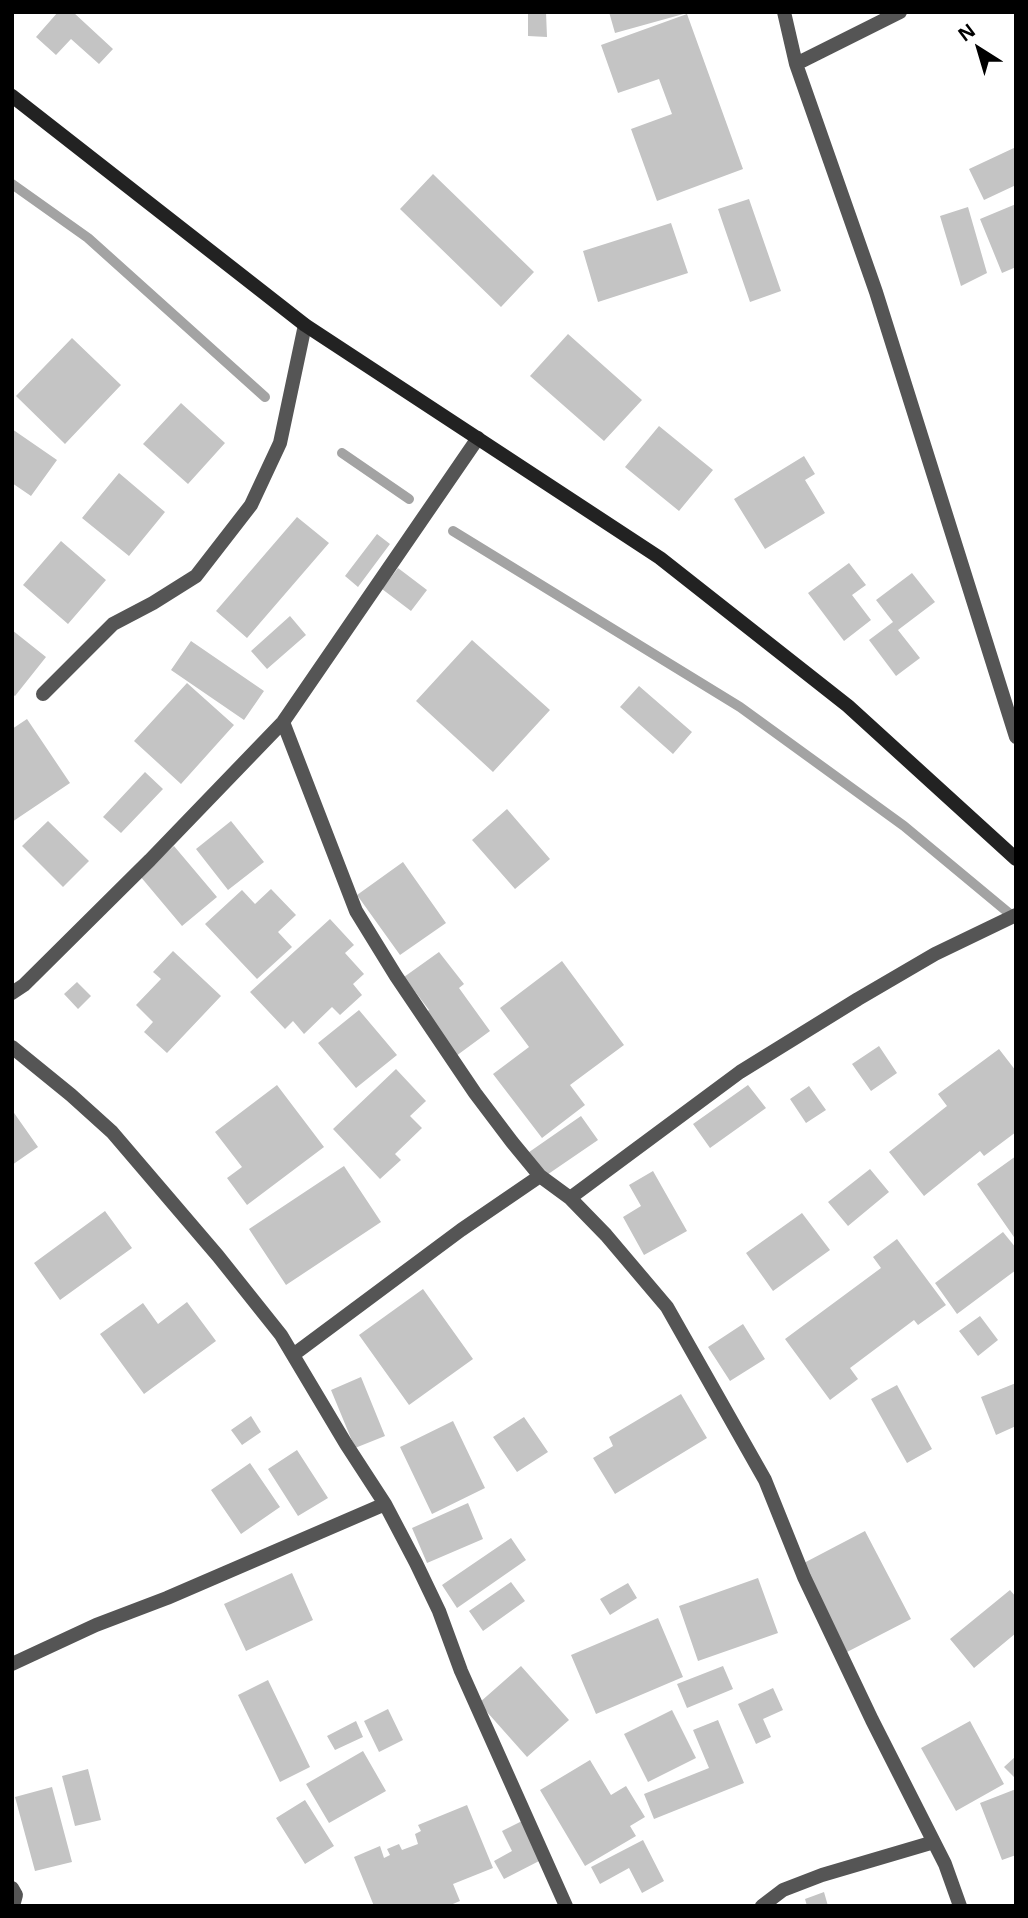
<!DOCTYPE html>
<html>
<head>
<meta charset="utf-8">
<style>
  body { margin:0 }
  #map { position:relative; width:1028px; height:1918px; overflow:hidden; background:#fff; font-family:"Open Sans",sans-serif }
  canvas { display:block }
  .frame { position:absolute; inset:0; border:14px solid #000; pointer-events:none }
  .north { position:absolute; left:944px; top:14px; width:70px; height:70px; -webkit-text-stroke:5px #fff; paint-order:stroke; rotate:323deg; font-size:19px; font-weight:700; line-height:28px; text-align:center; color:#000 }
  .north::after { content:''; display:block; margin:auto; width:24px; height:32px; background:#000; clip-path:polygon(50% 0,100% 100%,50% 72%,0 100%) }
</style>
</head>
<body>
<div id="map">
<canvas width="1028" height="1918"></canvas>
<div class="frame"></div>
<div class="north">N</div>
</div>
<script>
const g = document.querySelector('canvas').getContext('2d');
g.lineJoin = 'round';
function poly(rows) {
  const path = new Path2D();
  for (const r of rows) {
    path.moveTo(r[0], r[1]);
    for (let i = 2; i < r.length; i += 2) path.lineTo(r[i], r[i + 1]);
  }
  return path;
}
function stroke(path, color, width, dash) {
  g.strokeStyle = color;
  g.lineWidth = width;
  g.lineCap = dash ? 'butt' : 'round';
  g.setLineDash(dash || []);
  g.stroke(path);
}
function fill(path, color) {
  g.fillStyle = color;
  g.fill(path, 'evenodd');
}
const stream = poly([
  [12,184,88,238,265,397],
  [342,453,409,499],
  [453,531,740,707,904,826,1016,919]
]);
const building = poly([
  [58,12,73,12,113,49,99,64,71,39,56,55,36,37],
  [528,12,546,12,547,37,528,36],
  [609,12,686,12,687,13,615,33],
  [687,14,743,169,657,201,631,129,672,114,659,79,618,93,601,45],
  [1016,147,1016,185,984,200,969,169],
  [433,174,534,272,501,307,400,209],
  [749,199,781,291,750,302,718,209],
  [1016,204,1016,267,1002,273,980,219],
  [968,207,987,273,961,286,940,216],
  [671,223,688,273,598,302,583,251],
  [568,334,642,400,604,441,530,376],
  [72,338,121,385,65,444,16,396],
  [181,403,225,443,188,484,143,444],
  [659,426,713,470,679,511,625,467],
  [12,429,57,460,31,496,12,483],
  [804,456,815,474,805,480,825,513,765,549,734,499],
  [119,473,165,512,129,556,82,518],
  [297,517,329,543,247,638,216,611],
  [377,534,390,544,358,587,345,576],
  [61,541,106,580,68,624,23,585],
  [849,563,866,585,852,595,871,620,844,641,808,593],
  [398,568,427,590,411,611,382,589],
  [912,573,935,602,898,630,920,658,896,676,869,640,893,622,876,600],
  [290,616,306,635,267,669,251,651],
  [12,630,46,657,15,696,12,694],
  [472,640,550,710,493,772,416,701],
  [191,641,264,691,244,720,171,670],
  [187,683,234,725,181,784,134,741],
  [639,686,692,732,673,754,620,707],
  [27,719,70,783,12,822,12,729],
  [145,772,163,789,121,833,103,817],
  [507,809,550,859,515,889,472,840],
  [48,821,89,861,63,887,22,846],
  [231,821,264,862,228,890,196,849],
  [174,846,217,897,182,926,140,876],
  [403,862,446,923,400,955,357,895],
  [271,889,296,915,278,932,292,947,257,979,205,924,242,890,255,904],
  [330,919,354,945,345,953,364,974,353,984,362,995,340,1015,332,1007,304,1034,293,1021,285,1029,250,992],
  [173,951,221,996,167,1053,144,1032,153,1022,136,1005,161,979,153,972],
  [439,952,464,984,459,988,490,1031,456,1056,425,1013,429,1010,404,977],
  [562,961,624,1045,570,1085,585,1105,542,1138,493,1074,529,1047,500,1008],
  [77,982,91,996,78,1009,64,994],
  [359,1010,397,1055,356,1088,318,1043],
  [879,1046,897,1073,871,1091,852,1064],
  [999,1049,1016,1071,1016,1132,984,1156,980,1151,924,1196,889,1152,947,1106,938,1094],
  [396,1069,426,1101,410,1116,422,1128,395,1154,401,1160,380,1179,333,1129],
  [277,1085,324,1147,247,1205,227,1178,242,1167,215,1132],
  [748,1085,766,1108,710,1148,693,1124],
  [809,1086,826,1110,806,1123,790,1099],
  [12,1110,38,1147,12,1165],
  [581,1116,598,1140,538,1181,522,1157],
  [1016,1156,1016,1240,977,1184],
  [344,1166,381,1222,286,1285,249,1229],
  [870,1169,889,1192,848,1226,828,1202],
  [653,1171,687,1231,644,1255,623,1217,641,1206,629,1185],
  [105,1211,132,1248,60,1300,34,1263],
  [802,1213,830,1250,773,1291,746,1253],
  [1003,1232,1016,1248,1016,1270,957,1314,935,1283],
  [897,1239,946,1305,918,1325,914,1320,850,1368,858,1379,830,1400,785,1339,881,1268,873,1257],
  [423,1289,473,1359,409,1405,359,1335],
  [187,1302,216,1341,144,1394,100,1334,143,1303,158,1324],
  [980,1316,998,1340,978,1356,959,1331],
  [743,1324,765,1359,730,1381,708,1347],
  [361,1377,385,1436,355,1448,331,1390],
  [1016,1383,1016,1426,996,1435,981,1397],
  [897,1385,932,1449,907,1463,871,1399],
  [681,1394,707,1438,615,1494,593,1458,613,1446,609,1437],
  [251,1416,261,1432,242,1445,231,1430],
  [524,1417,548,1452,517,1472,493,1437],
  [453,1421,485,1488,432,1514,400,1447],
  [297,1450,328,1498,298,1516,268,1469],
  [250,1463,280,1507,241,1534,211,1490],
  [468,1503,483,1539,427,1563,412,1528],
  [865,1531,911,1619,847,1652,802,1564],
  [511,1538,526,1560,457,1608,442,1585],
  [292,1573,313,1620,246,1651,224,1604],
  [758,1578,778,1633,698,1661,679,1606],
  [511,1582,525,1601,483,1631,469,1611],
  [628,1583,637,1598,610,1615,600,1599],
  [1010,1590,1016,1597,1016,1633,974,1668,950,1639],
  [658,1618,683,1677,596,1714,571,1655],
  [521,1666,569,1720,527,1757,479,1703],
  [723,1666,733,1689,687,1708,677,1684],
  [268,1680,310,1767,280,1782,238,1695],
  [773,1688,783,1710,763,1719,771,1737,756,1744,738,1704],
  [388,1709,403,1740,379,1752,364,1721],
  [672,1710,696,1758,648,1782,624,1734],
  [718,1720,744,1783,654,1819,644,1794,709,1768,693,1730],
  [356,1721,363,1737,335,1750,327,1736],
  [970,1721,1004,1784,956,1811,921,1748],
  [363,1751,386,1791,329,1823,306,1784],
  [1016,1756,1016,1779,1004,1767],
  [590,1760,611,1795,626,1786,645,1817,630,1826,636,1836,585,1866,540,1790],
  [88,1769,101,1820,75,1826,62,1776],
  [52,1787,72,1862,35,1871,15,1797],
  [1016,1789,1016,1855,1002,1860,980,1803],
  [305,1800,334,1846,305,1864,276,1818],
  [467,1805,493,1868,453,1884,460,1901,448,1906,374,1906,354,1857,380,1846,384,1858,390,1855,387,1849,399,1844,402,1850,418,1844,415,1834,421,1831,418,1825],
  [522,1821,543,1859,504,1879,494,1861,512,1851,502,1831],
  [643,1840,664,1881,642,1893,629,1868,600,1884,591,1867],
  [824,1892,828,1906,807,1906,805,1899]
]);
const street = poly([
  [784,12,796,64,876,292,1016,737],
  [796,64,900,12],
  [43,694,113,624,153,603,196,576,251,505,280,443,305,325],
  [283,722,356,911,396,976,475,1093,512,1142,540,1176,570,1198,606,1235,667,1307,765,1480,804,1577,872,1720,945,1864,960,1906],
  [12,993,24,985,150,860,283,722,478,438],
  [12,1047,71,1095,112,1132,218,1256,281,1335,346,1444,385,1504,416,1563,439,1611,461,1671,566,1906],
  [570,1198,740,1072,858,999,935,954,1016,915],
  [293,1355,461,1230,540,1176],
  [12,1664,96,1625,167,1598,385,1504],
  [12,1888,16,1895,13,1906],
  [762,1906,783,1890,822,1875,934,1842]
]);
const secondary = poly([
  [12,96,305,325,660,558,848,706,1016,859]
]);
stroke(stream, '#a3a3a3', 10);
fill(building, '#c4c4c4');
stroke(street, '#555', 14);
stroke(secondary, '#222', 14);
</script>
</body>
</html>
